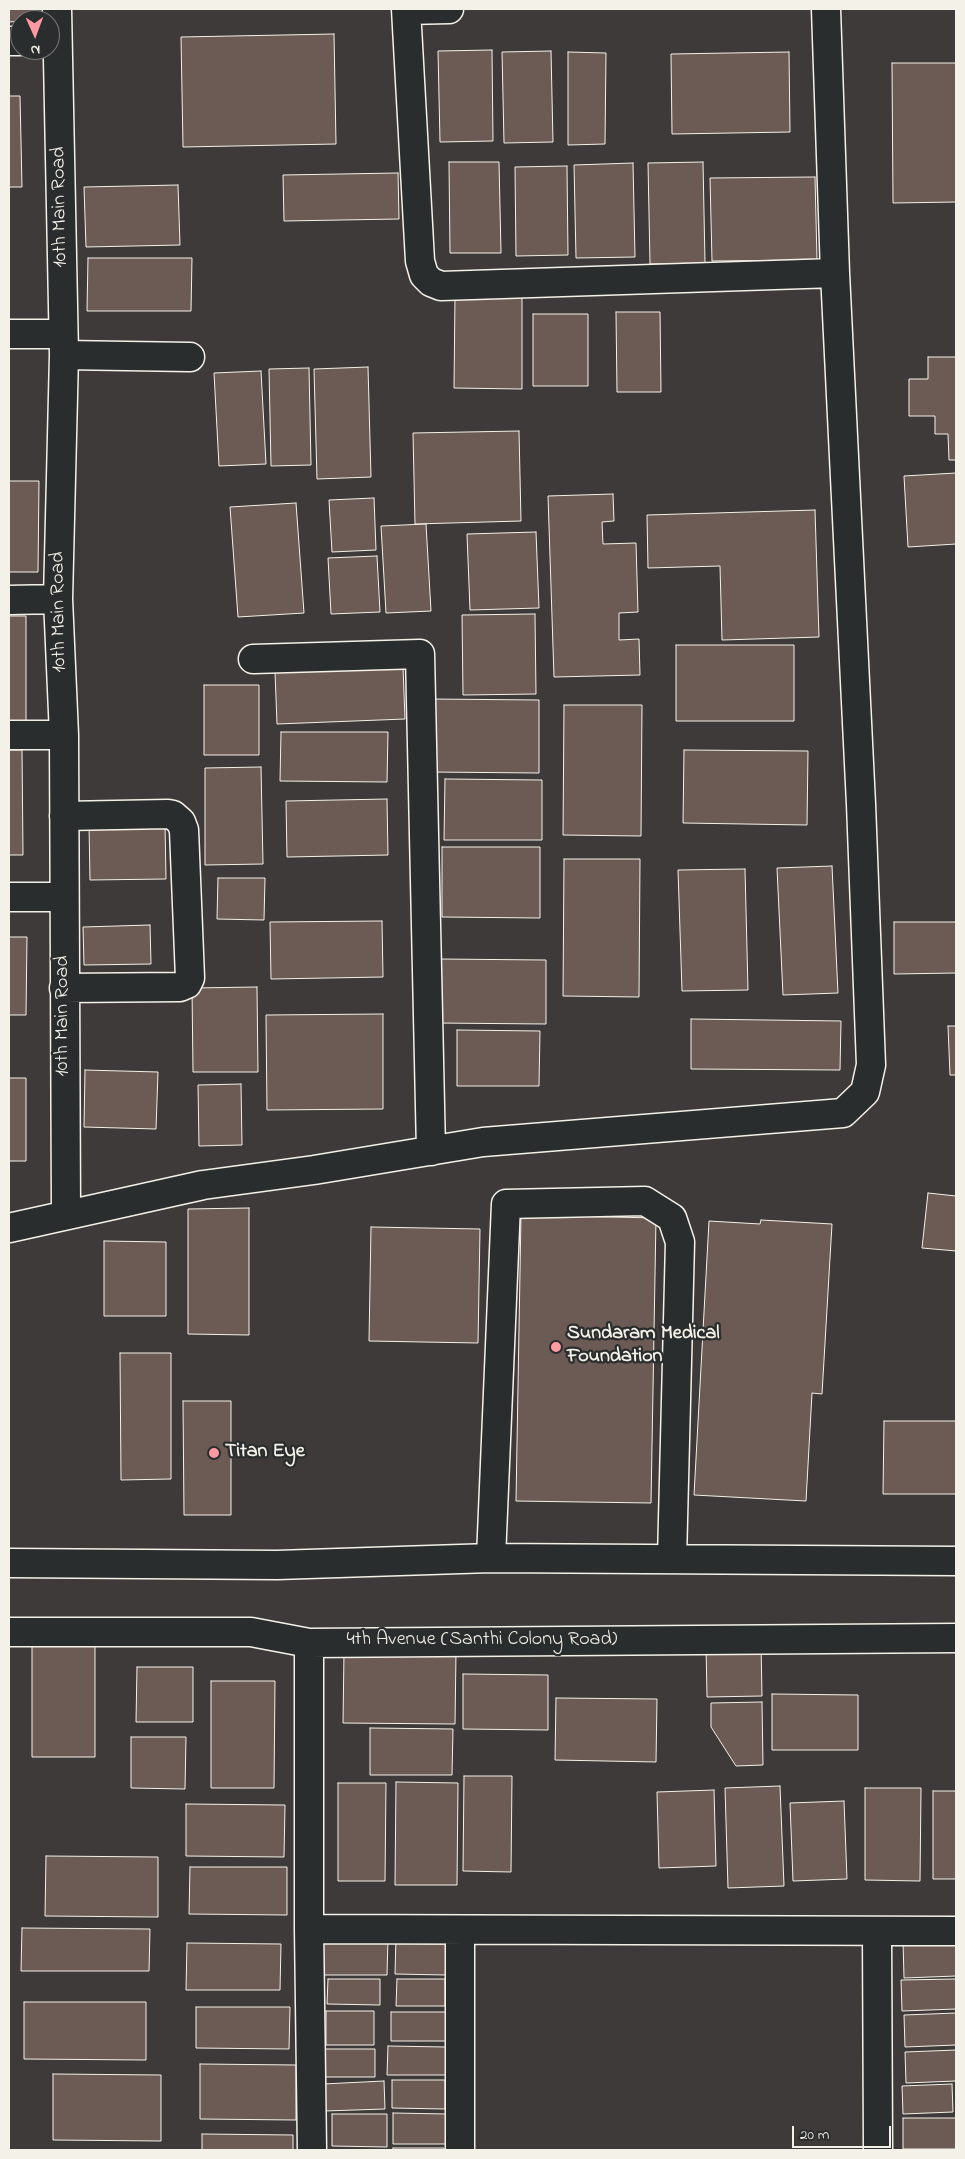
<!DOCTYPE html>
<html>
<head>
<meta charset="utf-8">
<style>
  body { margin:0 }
  #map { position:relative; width:965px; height:2159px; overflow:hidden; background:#3e3a3a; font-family:"Indie Flower",sans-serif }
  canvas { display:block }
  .frame { position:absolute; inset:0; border:10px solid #f4f1e8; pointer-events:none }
  .north { position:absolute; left:10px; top:10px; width:50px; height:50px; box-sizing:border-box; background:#2a2d2e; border:1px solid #7b7b78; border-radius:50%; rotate:178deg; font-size:14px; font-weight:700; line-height:20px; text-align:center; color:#f4f1e8 }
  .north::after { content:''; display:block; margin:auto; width:18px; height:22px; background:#ff9aa2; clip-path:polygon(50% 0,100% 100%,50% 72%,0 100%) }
  .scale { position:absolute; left:792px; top:2126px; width:99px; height:22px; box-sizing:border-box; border:2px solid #f4f1e8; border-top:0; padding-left:6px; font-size:15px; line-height:18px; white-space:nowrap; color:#f4f1e8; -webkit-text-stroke:4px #2a2d2e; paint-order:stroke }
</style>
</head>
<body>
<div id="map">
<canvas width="965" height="2159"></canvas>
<div class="frame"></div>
<div class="north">N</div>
<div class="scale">20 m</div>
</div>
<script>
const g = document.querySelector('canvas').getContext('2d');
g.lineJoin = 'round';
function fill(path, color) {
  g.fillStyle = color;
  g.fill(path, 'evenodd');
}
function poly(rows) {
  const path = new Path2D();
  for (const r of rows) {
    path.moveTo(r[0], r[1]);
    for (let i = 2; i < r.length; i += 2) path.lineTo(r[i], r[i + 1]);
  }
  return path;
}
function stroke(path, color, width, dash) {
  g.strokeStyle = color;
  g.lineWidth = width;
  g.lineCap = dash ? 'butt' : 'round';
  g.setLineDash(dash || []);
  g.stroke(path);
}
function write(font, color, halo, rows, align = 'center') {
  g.font = font + ' "Indie Flower",sans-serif';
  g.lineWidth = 4.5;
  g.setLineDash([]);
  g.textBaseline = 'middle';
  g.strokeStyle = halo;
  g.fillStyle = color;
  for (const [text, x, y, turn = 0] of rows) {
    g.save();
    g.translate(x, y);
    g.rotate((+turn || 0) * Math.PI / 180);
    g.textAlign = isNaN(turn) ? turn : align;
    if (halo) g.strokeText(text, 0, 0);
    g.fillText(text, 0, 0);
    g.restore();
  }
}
const building = poly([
  [9,9,34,9,34,20,9,22,9,9],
  [334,34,336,144,183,147,181,37,334,34],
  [492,50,493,141,440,142,438,51,492,50],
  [551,51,553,142,504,143,502,52,551,51],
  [568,52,606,53,605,144,568,145,568,52],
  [789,52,790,132,672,134,671,54,789,52],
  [892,63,956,63,956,202,893,203,892,63],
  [9,96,20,96,22,187,9,187,9,96],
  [449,162,499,162,501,253,450,253,449,162],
  [703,162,705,263,650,264,648,163,703,162],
  [633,163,635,257,576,258,574,165,633,163],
  [567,166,568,255,516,256,515,167,567,166],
  [398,173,399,219,284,221,283,175,398,173],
  [815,177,817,260,712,261,710,178,815,177],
  [178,185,180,245,86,247,84,187,178,185],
  [88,258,192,258,191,311,87,311,88,258],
  [455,296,522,296,522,389,454,388,455,296],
  [616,312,660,312,661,392,617,392,616,312],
  [533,314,588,314,588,386,533,386,533,314],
  [928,357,956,357,956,460,949,460,948,434,935,434,935,416,909,416,909,379,928,379,928,357],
  [368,367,371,477,317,479,314,369,368,367],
  [309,368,311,465,271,466,269,369,309,368],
  [261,371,266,464,219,466,214,373,261,371],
  [519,431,521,521,415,524,413,433,519,431],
  [956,473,956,544,908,547,904,476,956,473],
  [9,481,39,481,38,572,9,572,9,481],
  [613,494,614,521,602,522,603,544,636,543,638,612,619,613,619,640,639,639,640,675,554,677,548,496,613,494],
  [374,498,376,550,332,552,329,500,374,498],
  [296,503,304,613,238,617,230,507,296,503],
  [815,510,819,637,722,640,720,566,648,568,647,515,815,510],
  [426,524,431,611,386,613,381,526,426,524],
  [536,532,539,608,470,610,467,534,536,532],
  [377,556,380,612,331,614,328,558,377,556],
  [535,614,536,694,463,695,462,615,535,614],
  [9,616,26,616,26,723,9,723,9,616],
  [676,645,794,645,794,721,676,721,676,645],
  [403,667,405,719,277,724,275,672,403,667],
  [204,685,259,685,259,755,204,755,204,685],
  [430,699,539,700,539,773,429,772,430,699],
  [564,705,642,705,641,836,563,835,564,705],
  [281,732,388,732,387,782,280,781,281,732],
  [9,750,22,750,23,855,9,855,9,750],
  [684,750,808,751,807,825,683,823,684,750],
  [261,767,263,864,205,865,205,768,261,767],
  [445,779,542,780,542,840,444,840,445,779],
  [387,799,388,855,287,857,286,801,387,799],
  [165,823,166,879,90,880,89,825,165,823],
  [442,847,540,847,540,918,442,917,442,847],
  [564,859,640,859,639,997,563,996,564,859],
  [832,866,838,993,783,995,777,868,832,866],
  [745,869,748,990,682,991,678,870,745,869],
  [218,878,265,878,264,920,217,919,218,878],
  [382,921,383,977,271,979,270,922,382,921],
  [894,922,956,922,956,973,894,974,894,922],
  [150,925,151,964,84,965,83,927,150,925],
  [9,937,27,937,26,1015,9,1015,9,937],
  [438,959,546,960,546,1024,437,1023,438,959],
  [257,987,258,1072,193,1072,192,988,257,987],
  [383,1014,383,1109,267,1110,266,1015,383,1014],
  [691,1019,841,1021,840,1070,691,1069,691,1019],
  [948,1026,956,1026,956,1075,950,1075,948,1026],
  [457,1030,540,1031,539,1086,457,1086,457,1030],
  [85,1070,158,1072,156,1129,84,1127,85,1070],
  [9,1078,26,1078,26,1161,9,1161,9,1078],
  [241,1084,242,1145,199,1146,198,1085,241,1084],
  [928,1193,956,1196,956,1251,922,1248,928,1193],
  [249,1208,249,1335,188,1334,188,1209,249,1208],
  [521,1215,656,1218,651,1503,516,1501,521,1215],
  [761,1220,832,1224,822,1394,812,1393,806,1501,694,1495,709,1221,760,1224,761,1220],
  [371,1227,480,1229,478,1343,369,1341,371,1227],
  [104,1241,166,1242,166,1316,104,1316,104,1241],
  [120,1353,171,1353,171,1479,121,1480,120,1353],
  [183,1401,231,1401,231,1515,184,1515,183,1401],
  [884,1421,956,1421,956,1494,883,1494,884,1421],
  [32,1643,95,1643,95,1757,32,1757,32,1643],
  [706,1644,761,1644,762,1696,707,1697,706,1644],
  [344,1652,456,1653,455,1724,343,1723,344,1652],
  [137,1667,193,1667,193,1722,136,1722,137,1667],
  [463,1674,548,1675,548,1730,463,1729,463,1674],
  [211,1681,275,1681,274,1788,211,1788,211,1681],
  [772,1694,858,1695,858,1750,772,1750,772,1694],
  [556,1698,657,1699,656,1762,555,1760,556,1698],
  [762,1702,763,1765,736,1766,711,1727,711,1703,762,1702],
  [370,1728,453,1729,452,1775,370,1775,370,1728],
  [131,1737,186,1737,185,1789,131,1788,131,1737],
  [464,1776,512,1776,511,1872,463,1871,464,1776],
  [396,1782,458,1783,457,1885,395,1885,396,1782],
  [338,1783,386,1783,385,1881,338,1881,338,1783],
  [780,1786,784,1886,728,1888,725,1788,780,1786],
  [865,1788,921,1788,920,1881,865,1880,865,1788],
  [714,1790,716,1866,659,1868,657,1792,714,1790],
  [933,1791,956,1791,956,1879,933,1879,933,1791],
  [844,1801,847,1879,793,1881,790,1803,844,1801],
  [186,1804,285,1805,284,1857,186,1856,186,1804],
  [46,1856,158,1857,158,1917,45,1916,46,1856],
  [190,1867,287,1867,287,1915,189,1914,190,1867],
  [22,1928,150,1929,149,1971,21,1971,22,1928],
  [323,1937,388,1938,387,1975,323,1975,323,1937],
  [396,1937,446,1937,446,1975,395,1974,396,1937],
  [956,1939,956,1976,904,1978,903,1941,956,1939],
  [187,1943,281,1944,280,1990,186,1990,187,1943],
  [328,1979,380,1979,380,2005,327,2004,328,1979],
  [397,1979,445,1979,445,2006,396,2006,397,1979],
  [956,1979,956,2009,902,2011,901,1980,956,1979],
  [24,2002,146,2002,146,2060,24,2059,24,2002],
  [196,2007,290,2007,289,2049,196,2048,196,2007],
  [326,2011,374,2011,374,2045,326,2045,326,2011],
  [391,2012,446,2012,446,2041,391,2041,391,2012],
  [956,2013,956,2045,905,2047,904,2015,956,2013],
  [388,2046,446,2047,446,2075,387,2075,388,2046],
  [320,2049,375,2049,375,2077,320,2077,320,2049],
  [956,2050,956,2081,906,2083,905,2052,956,2050],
  [200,2064,296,2065,296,2120,200,2119,200,2064],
  [53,2074,161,2075,161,2141,53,2140,53,2074],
  [392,2080,445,2080,445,2109,392,2108,392,2080],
  [384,2081,385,2109,324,2111,323,2084,384,2081],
  [952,2084,953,2112,903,2114,902,2086,952,2084],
  [393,2113,447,2114,447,2144,393,2144,393,2113],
  [332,2114,387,2114,387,2147,332,2146,332,2114],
  [903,2118,956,2118,956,2149,903,2149,903,2118],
  [202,2134,293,2135,293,2150,202,2150,202,2134],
  [393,2148,444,2148,444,2150,393,2150,393,2148]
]);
const minor = poly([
  [57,9,64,355,58,599,64,735,66,1214],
  [406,9,420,261,424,275,431,282,441,286,835,273],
  [406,10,449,9],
  [9,41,20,41],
  [9,334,63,334],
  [64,355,190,357],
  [9,600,58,599],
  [253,659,420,654,431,1151],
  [9,735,64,735],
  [64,816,168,814,173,815,181,822,184,830,190,978,187,984,180,987,64,988],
  [9,897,64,897],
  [9,1228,203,1185,314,1170,483,1142,843,1113,865,1092,871,1065,861,804,835,273,826,9],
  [491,1558,506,1204,645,1201,672,1218,680,1242,672,1559],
  [9,1563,277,1565,491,1558,956,1561],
  [9,1632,251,1632,309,1643,956,1638],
  [309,1643,309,1929,312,2150],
  [309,1929,956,1931],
  [460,1930,460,2150],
  [877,1931,878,2150]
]);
const markers = [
  [556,1347,6,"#ff9aa2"],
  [214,1453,6,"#ff9aa2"]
];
const streetNames = [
  ["10th Main Road",61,207,-91],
  ["10th Main Road",60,612,-91],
  ["10th Main Road",64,1016,-90],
  ["4th Avenue (Santhi Colony Road)",482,1641]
];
const poiNames = [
  ["Sundaram Medical",567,1335],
  ["Foundation",567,1358],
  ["Titan Eye",225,1453]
];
fill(building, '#6c5a55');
stroke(building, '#f4f1e8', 1);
stroke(minor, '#f4f1e8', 31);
stroke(minor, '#2a2d2e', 28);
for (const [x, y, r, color] of markers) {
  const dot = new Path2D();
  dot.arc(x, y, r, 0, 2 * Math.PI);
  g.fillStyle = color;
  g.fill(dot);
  stroke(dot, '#2a2d2e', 2);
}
write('20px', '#f4f1e8', '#2a2d2e', streetNames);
write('bold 20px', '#f4f1e8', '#2a2d2e', poiNames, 'left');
</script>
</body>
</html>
